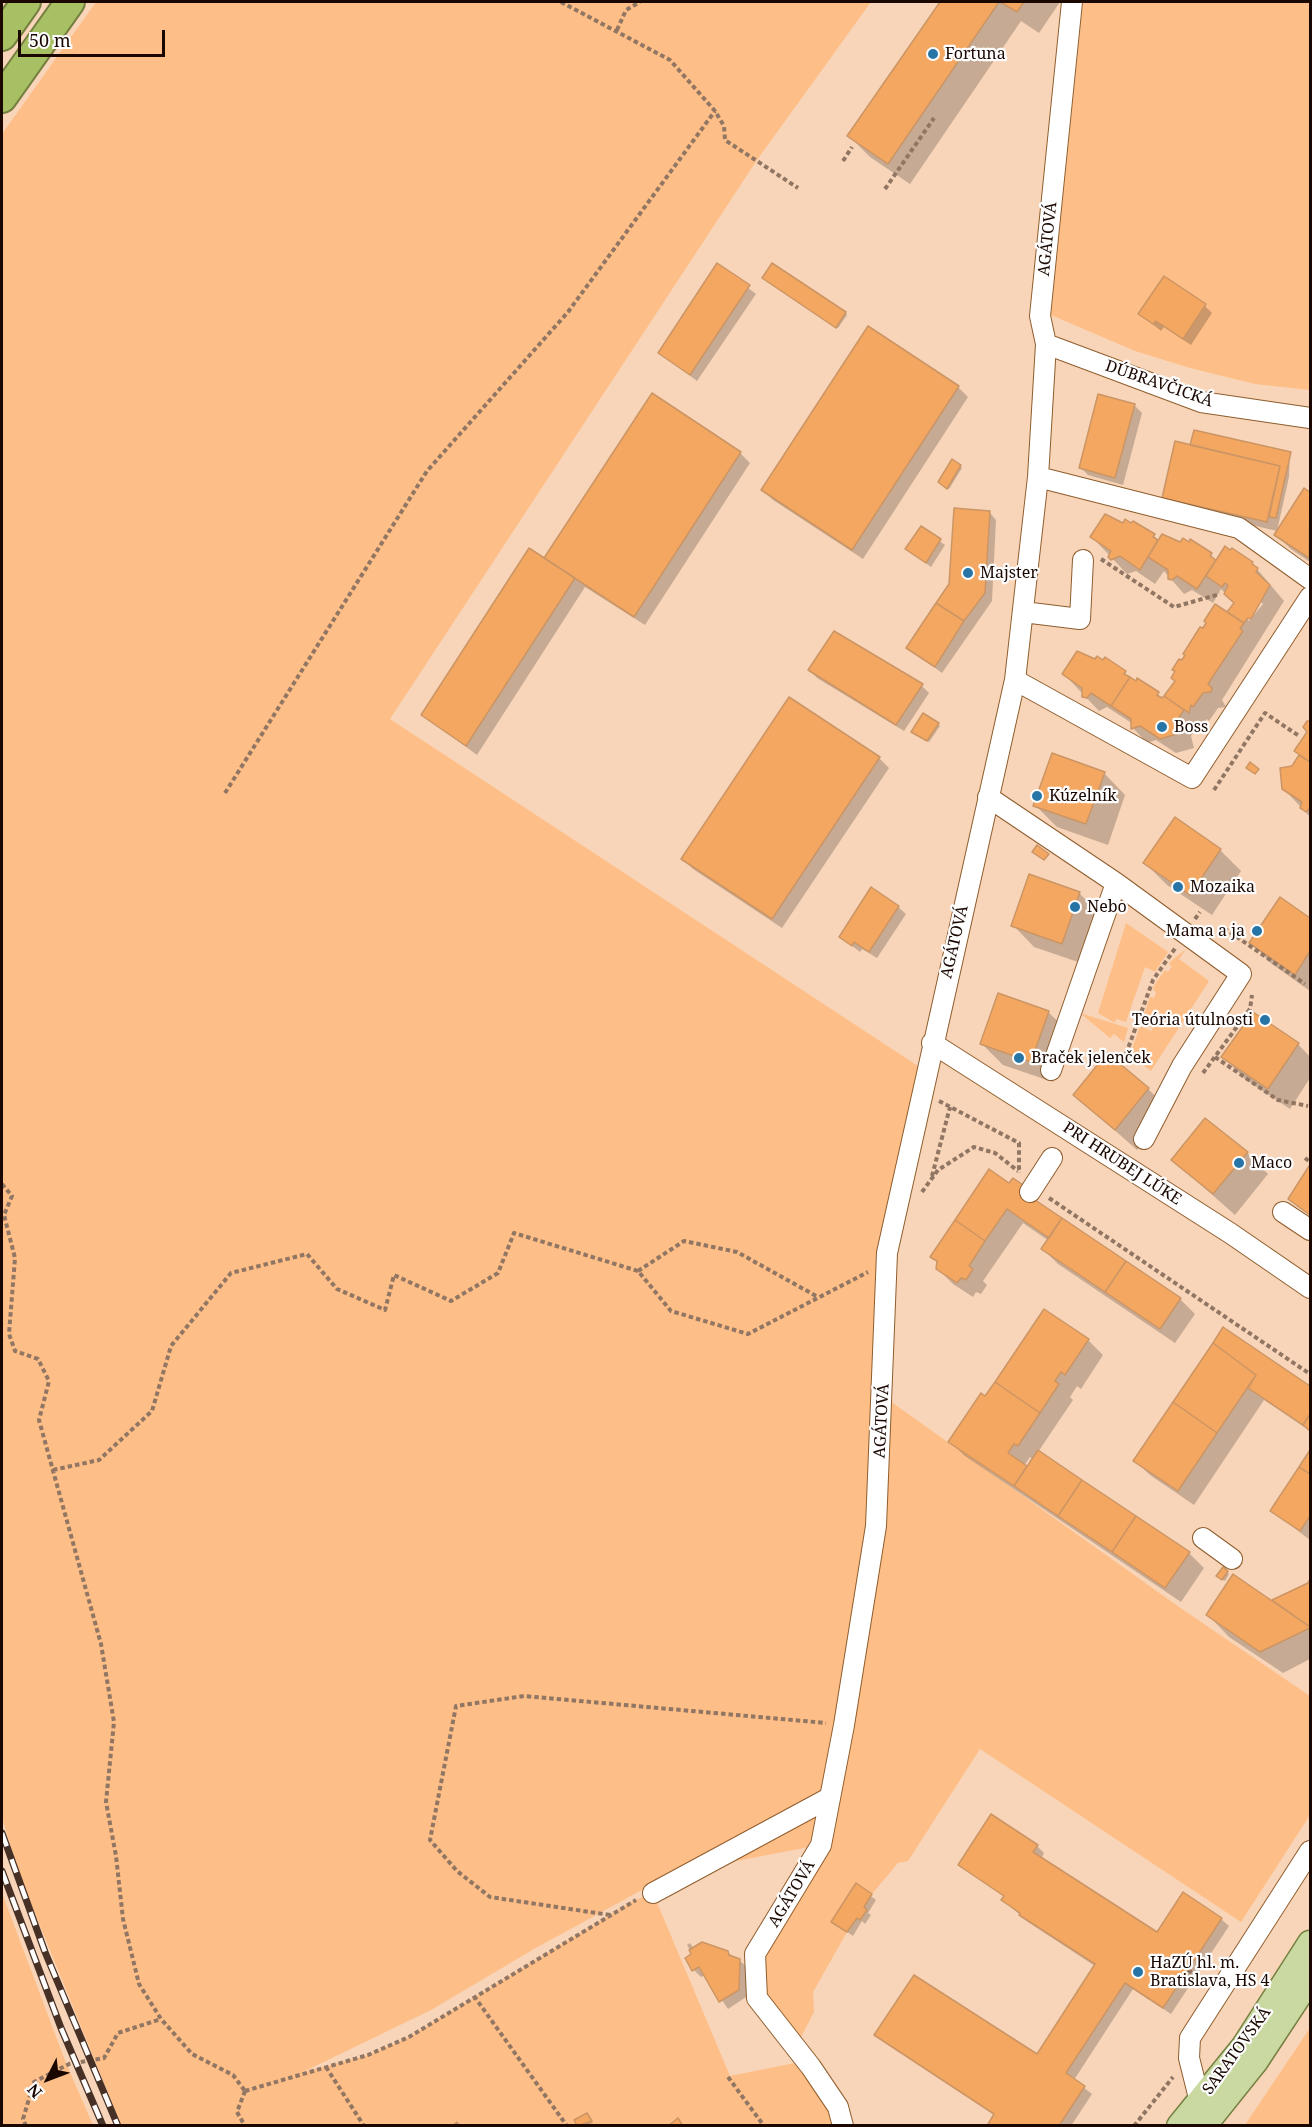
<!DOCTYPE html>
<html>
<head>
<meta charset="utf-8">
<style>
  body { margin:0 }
  #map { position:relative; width:1312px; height:2127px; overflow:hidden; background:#f8d5b8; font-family:"Noto Serif",serif }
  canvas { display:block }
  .frame { position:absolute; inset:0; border:3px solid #190700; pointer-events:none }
  .north { position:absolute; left:18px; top:2049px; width:60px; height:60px; -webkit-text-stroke:4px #fdfdfd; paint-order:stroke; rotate:228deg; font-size:16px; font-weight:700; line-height:24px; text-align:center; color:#190700 }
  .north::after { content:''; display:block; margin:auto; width:21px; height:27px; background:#190700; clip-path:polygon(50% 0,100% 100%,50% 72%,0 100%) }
  .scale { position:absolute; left:18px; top:30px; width:147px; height:27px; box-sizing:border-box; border:3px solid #190700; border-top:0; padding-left:8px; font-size:18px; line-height:21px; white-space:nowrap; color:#190700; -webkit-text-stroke:4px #fdfdfd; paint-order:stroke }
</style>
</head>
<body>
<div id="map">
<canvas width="1312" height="2127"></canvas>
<div class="frame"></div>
<div class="north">N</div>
<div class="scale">50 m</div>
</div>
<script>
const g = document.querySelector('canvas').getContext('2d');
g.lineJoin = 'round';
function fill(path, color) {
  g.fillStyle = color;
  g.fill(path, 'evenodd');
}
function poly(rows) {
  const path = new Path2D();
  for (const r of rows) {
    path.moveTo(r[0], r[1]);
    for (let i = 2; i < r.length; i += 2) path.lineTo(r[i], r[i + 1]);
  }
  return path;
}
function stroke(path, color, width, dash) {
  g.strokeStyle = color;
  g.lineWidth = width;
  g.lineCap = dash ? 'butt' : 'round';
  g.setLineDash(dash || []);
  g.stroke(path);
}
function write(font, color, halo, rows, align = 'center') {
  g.font = font + ' "Noto Serif",serif';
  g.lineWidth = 4.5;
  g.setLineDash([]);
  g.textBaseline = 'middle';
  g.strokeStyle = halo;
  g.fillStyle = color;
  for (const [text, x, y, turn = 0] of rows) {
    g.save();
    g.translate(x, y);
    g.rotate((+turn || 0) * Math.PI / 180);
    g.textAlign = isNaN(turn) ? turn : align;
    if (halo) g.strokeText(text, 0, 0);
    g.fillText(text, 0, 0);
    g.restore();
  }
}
const green = poly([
  [96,2,871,2,757,160,390,719,924,1070,887,1253,883,1396,1179,1607,1310,1696,1310,1815,1241,1922,980,1749,908,1861,898,1863,872,1894,856,1883,831,1922,847,1932,813,1992,814,2012,796,2047,757,1998,755,1954,820,1845,673,1873,534,1949,431,2010,301,2073,368,2055,409,2037,631,1902,653,1893,730,2076,795,2063,811,2067,843,2126,121,2125,21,1879,2,1818,2,134],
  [1083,2,1310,2,1310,390,1255,384,1190,368,1135,351,1051,315],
  [1126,923,1168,952,1155,972,1145,967,1126,1022,1116,1019,1115,1023,1098,1013],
  [1186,949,1179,959,1209,981,1151,1071,1130,1055,1140,1026,1151,1031,1153,1028,1141,1024,1150,997,1154,998,1156,992,1153,990,1155,984,1165,970,1168,972,1172,966,1169,964,1171,961],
  [1080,1013,1128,1028,1124,1042,1114,1034,1110,1038],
  [2,1893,66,2063,93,2125,2,2125],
  [1310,2028,1310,2125,1245,2125]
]);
const shadow = poly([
  [941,2,1060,2,1039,33,1021,21,910,184,870,157,849,136],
  [718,265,756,294,697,381,660,353],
  [772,265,846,313,847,315,838,328,765,280],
  [1205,306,1212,313,1191,345,1164,327,1161,331,1140,314],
  [958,387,968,397,863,559,773,500,763,490],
  [1134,405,1142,413,1123,485,1088,475,1080,467],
  [1191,447,1290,453,1289,477,1277,531,1174,507,1164,497],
  [740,453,750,463,645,625,585,587,477,755,423,715,545,560],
  [960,466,962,468,949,489,941,484],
  [1305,490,1310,493,1310,562,1291,549,1276,535],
  [989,512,996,520,992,601,942,673,908,648,950,585],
  [921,528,945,545,931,567,907,549],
  [1154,536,1159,541,1211,555,1217,561,1252,563,1284,601,1222,700,1226,707,1218,708,1209,721,1207,719,1202,726,1199,724,1191,736,1194,748,1176,753,1156,740,1147,743,1133,728,1133,724,1107,707,1099,711,1064,674,1105,659,1136,683,1163,699,1176,681,1174,670,1187,656,1204,630,1228,615,1235,603,1221,589,1213,603,1192,590,1184,594,1164,571,1155,584,1136,571,1127,574,1092,537],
  [1261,602,1263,604,1249,621,1247,618],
  [834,633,922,686,929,693,904,731,817,678,810,670],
  [1307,722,1310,723,1310,817,1283,788,1301,756,1296,751,1309,732,1304,727],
  [938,724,940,726,929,742,915,733],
  [879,758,889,768,782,928,693,869,683,859],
  [1104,773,1125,795,1108,845,1057,827,1035,805],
  [1220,850,1241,871,1212,915,1167,885,1145,863],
  [1079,893,1101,915,1084,964,1034,947,1013,925],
  [1280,899,1310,919,1310,991,1272,964,1251,943],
  [898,907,906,914,877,958,862,949,860,952,841,937],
  [1048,1012,1070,1033,1053,1082,1003,1065,982,1044],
  [1298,1044,1310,1057,1310,1078,1290,1109,1245,1079,1223,1057],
  [1148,1089,1170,1110,1137,1150,1075,1095],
  [1247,1153,1268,1174,1235,1215,1173,1160],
  [1310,1168,1310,1215,1289,1199],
  [1010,1185,1022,1186,1036,1202,1180,1299,1195,1314,1175,1343,1058,1264,1043,1249,1049,1241,1023,1223,983,1281,987,1285,981,1294,976,1292,973,1297,953,1284,938,1269,938,1263,932,1257],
  [1045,1311,1088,1340,1103,1355,1081,1389,1077,1386,1070,1397,1073,1400,1038,1452,1189,1553,1204,1568,1181,1602,965,1456,950,1442,986,1398],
  [1030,1457,1033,1460,1027,1468,1024,1466],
  [1224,1329,1310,1388,1310,1431,1264,1400,1194,1505,1150,1475,1135,1461],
  [1310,1453,1310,1540,1272,1511],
  [1227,1572,1229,1574,1225,1581,1220,1578],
  [1310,1581,1310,1659,1283,1673,1229,1637,1208,1615,1278,1607,1274,1600],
  [1037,1846,1044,1853,1041,1859,1157,1935,1221,1919,1229,1926,1171,2014,1133,1989,1074,2080,1092,2094,1071,2126,989,2126,995,2115,876,2035,1037,2056,1095,1966,1028,1922,1003,1900,1005,1897,960,1865],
  [856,1885,876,1900,868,1913,871,1915,865,1924,862,1921,853,1936,833,1922],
  [690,1943,694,1949,728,1953,739,1960,747,1967,746,1997,728,2009,705,1975,701,1977,694,1970,693,1955,687,1945],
  [588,2116,593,2123,579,2126,576,2121],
  [457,2121,461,2126,452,2126,452,2125]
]);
const building = poly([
  [940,2,999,2,888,164,847,136,940,2],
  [1000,2,1024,2,1017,12,1000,2],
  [717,263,750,285,690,375,658,353,717,263],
  [772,263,846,312,836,328,762,278,772,263],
  [1164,276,1206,304,1183,339,1156,321,1153,324,1138,314,1164,276],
  [868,326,959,386,852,550,761,490,868,326],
  [652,393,741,452,634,617,544,558,652,393],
  [1098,394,1135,404,1115,478,1079,468,1098,394],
  [1194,430,1291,452,1276,518,1269,517,1280,466,1190,445,1194,430],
  [1175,441,1280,466,1267,522,1162,498,1175,441],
  [952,459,961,465,947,489,938,482,952,459],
  [1304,488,1310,492,1309,558,1274,535,1304,488],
  [954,508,990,511,985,593,964,621,936,603,949,584,954,508],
  [1105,514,1123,523,1125,519,1131,523,1133,521,1155,534,1153,537,1158,540,1140,570,1120,556,1111,560,1108,557,1111,551,1090,537,1105,514],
  [921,526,941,539,926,563,905,549,921,526],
  [1162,534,1180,542,1183,538,1189,542,1190,539,1212,553,1210,556,1216,560,1197,589,1177,576,1172,580,1168,579,1168,570,1148,557,1162,534],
  [1225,546,1230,550,1232,548,1253,562,1252,564,1258,568,1256,572,1270,585,1251,619,1248,618,1244,623,1227,612,1234,603,1224,594,1228,585,1225,583,1222,587,1206,576,1225,546],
  [529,548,575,578,466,746,421,715,529,548],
  [936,603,964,621,935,667,906,648,936,603],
  [1215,604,1244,623,1240,629,1243,631,1208,684,1212,688,1211,692,1203,693,1193,707,1191,705,1189,713,1164,696,1175,681,1171,678,1175,671,1172,670,1179,659,1182,660,1185,655,1183,654,1200,627,1203,628,1206,623,1204,621,1215,604],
  [834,631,923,684,896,725,808,670,834,631],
  [1077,651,1095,659,1097,656,1103,660,1105,657,1126,671,1124,674,1130,677,1111,706,1091,693,1087,698,1082,697,1082,688,1062,674,1077,651],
  [1130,677,1136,681,1137,678,1159,692,1157,695,1162,698,1164,696,1184,710,1177,720,1180,733,1160,739,1140,726,1131,729,1131,719,1111,706,1130,677],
  [789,697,880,757,772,919,681,859,789,697],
  [923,713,939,723,927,741,911,732,923,713],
  [1307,721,1310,721,1310,762,1294,751,1307,732,1303,727,1307,721],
  [1052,753,1105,772,1086,824,1033,806,1052,753],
  [1299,755,1310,762,1310,808,1306,812,1300,808,1302,802,1282,789,1280,768,1292,766,1299,755],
  [1250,762,1259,769,1255,774,1246,768,1250,762],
  [1175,817,1221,849,1190,895,1143,863,1175,817],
  [1037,845,1049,854,1044,860,1032,852,1037,845],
  [1029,874,1080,892,1062,944,1011,926,1029,874],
  [871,887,899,906,869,952,854,942,852,946,839,937,871,887],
  [1280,897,1310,918,1310,951,1295,975,1249,943,1280,897],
  [998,993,1049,1011,1031,1062,980,1044,998,993],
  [1253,1012,1299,1043,1268,1089,1221,1057,1253,1012],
  [1107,1053,1149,1088,1115,1130,1073,1095,1107,1053],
  [1205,1118,1248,1152,1213,1194,1171,1160,1205,1118],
  [1309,1166,1310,1167,1310,1215,1288,1199,1309,1166],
  [989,1169,1009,1183,1013,1178,1023,1185,1020,1190,1062,1218,1049,1238,1007,1209,985,1241,955,1220,989,1169],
  [1062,1218,1126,1261,1105,1292,1041,1249,1062,1218],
  [955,1220,985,1241,969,1266,973,1269,966,1280,961,1278,957,1283,936,1269,937,1261,930,1257,955,1220],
  [1126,1261,1181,1298,1160,1329,1105,1292,1126,1261],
  [1044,1309,1089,1339,1065,1375,1061,1372,1055,1381,1059,1384,1040,1413,995,1382,1044,1309],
  [1223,1327,1310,1386,1310,1414,1303,1425,1248,1388,1256,1375,1213,1343,1223,1327],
  [1213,1343,1256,1375,1217,1433,1173,1402,1213,1343],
  [995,1382,1040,1413,1018,1446,1014,1444,1008,1453,1027,1466,1014,1486,948,1442,981,1393,985,1396,995,1382],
  [1173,1402,1217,1433,1178,1491,1133,1461,1173,1402],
  [1310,1414,1310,1431,1303,1425,1310,1414],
  [1038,1450,1082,1480,1058,1516,1014,1486,1038,1450],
  [1310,1450,1310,1474,1299,1467,1310,1450],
  [1299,1467,1310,1474,1310,1516,1300,1531,1270,1511,1299,1467],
  [1082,1480,1136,1516,1112,1552,1058,1516,1082,1480],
  [1136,1516,1190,1552,1165,1588,1112,1552,1136,1516],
  [1223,1567,1228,1571,1222,1580,1216,1576,1223,1567],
  [1233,1574,1310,1627,1310,1628,1260,1652,1206,1615,1233,1574],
  [1310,1579,1310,1627,1272,1600,1308,1583,1310,1579],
  [991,1814,1038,1845,1033,1852,1157,1932,1183,1892,1222,1918,1163,2008,1125,1983,1066,2073,1085,2086,1059,2126,987,2126,994,2114,874,2035,914,1975,1037,2054,1095,1964,1019,1915,1020,1913,1001,1900,1004,1896,958,1865,991,1814],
  [856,1883,872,1894,864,1907,867,1910,860,1920,857,1918,847,1932,831,1922,856,1883],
  [702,1942,728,1951,729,1955,740,1959,739,1990,719,2002,699,1967,692,1971,685,1958,691,1954,689,1950,702,1942],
  [587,2113,592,2121,577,2126,574,2120,587,2113],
  [678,2118,683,2126,668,2126,678,2118]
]);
const path = poly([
  [561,2,670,60,715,111,724,126,725,140,798,188],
  [617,30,626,10,640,2],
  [843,161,852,147],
  [885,189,934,118],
  [1101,559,1174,607,1220,594],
  [1214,790,1265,713,1299,736],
  [225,793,427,471,568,312,715,111],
  [1195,919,1200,912],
  [1224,928,1305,984],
  [1126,1054,1153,980,1176,947],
  [1215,1057,1278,1100,1308,1106],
  [1203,1073,1250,1009,1252,995],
  [939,1101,1019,1143,1019,1173],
  [1305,1158,1310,1162],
  [932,1176,950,1107],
  [2,1184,12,1196,4,1215,15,1258,9,1334,15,1351,38,1359,49,1381,39,1420,101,1644,114,1722,106,1802,116,1856,123,1919,139,1984,161,2019,192,2054,233,2075,245,2091],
  [922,1192,938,1170,974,1147,995,1153,1018,1171],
  [1049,1198,1310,1374],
  [638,1271,684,1241,737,1252,818,1297],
  [53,1470,99,1460,152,1411,171,1346,231,1273,307,1254,337,1289,385,1310,394,1275,451,1301,498,1273,514,1233,638,1271,671,1311,748,1334,868,1272],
  [610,1915,490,1897,457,1871,430,1840,456,1706,524,1696,826,1723],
  [1188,1970,1204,1981],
  [474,1996,567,2126],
  [326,2067,364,2126],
  [728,2077,764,2126],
  [245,2091,368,2055,409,2037,636,1900],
  [245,2091,237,2112,245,2126],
  [26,2126,23,2119,34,2082,69,2064,104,2058,118,2033,161,2019],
  [1134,2126,1173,2077]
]);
const minor = poly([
  [1046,344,1201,402,1310,418],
  [1038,477,1239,528,1310,579],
  [1023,612,1080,619,1083,560],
  [1015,680,1192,778,1310,597],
  [988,797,1116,883,1241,974,1182,1066,1144,1139],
  [932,1043,1230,1233,1310,1288],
  [1051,1070,1116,883],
  [1030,1192,1052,1158],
  [1283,1212,1310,1230],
  [1203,1538,1232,1559],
  [653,1893,829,1798],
  [1200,2102,1189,2058,1190,2038,1310,1851],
  [843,2126,838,2107,811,2067,757,1998,755,1954,821,1845,844,1725,876,1526,887,1253,1015,680,1038,477,1046,344,1040,316,1072,2]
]);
const major = poly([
  [1179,2126,1244,2046,1310,1943],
  [1204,2126,1256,2061,1310,1979]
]);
const highway = poly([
  [2,36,26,2],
  [2,98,70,2]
]);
const rail = poly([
  [2,1833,45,1952,118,2126],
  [2,1871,61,2028,103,2126]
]);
const markers = [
  [933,54,6,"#2774a7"],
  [968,573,6,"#2774a7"],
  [1162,727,6,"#2774a7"],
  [1037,796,6,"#2774a7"],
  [1178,887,6,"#2774a7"],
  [1075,907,6,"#2774a7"],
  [1257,931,6,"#2774a7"],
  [1265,1020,6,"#2774a7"],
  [1019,1058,6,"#2774a7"],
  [1239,1163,6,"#2774a7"],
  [1138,1972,6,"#2774a7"]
];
const poiNames = [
  ["Fortuna",945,54],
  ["Majster",980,573],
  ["Boss",1174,727],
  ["Kúzelník",1049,796],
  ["Mozaika",1190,887],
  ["Nebo",1087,907],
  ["Mama a ja",1245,931,"right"],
  ["Teória útulnosti",1253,1020,"right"],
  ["Braček jelenček",1031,1058],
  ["Maco",1251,1163],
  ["HaZÚ hl. m.",1150,1963],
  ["Bratislava, HS 4",1150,1981]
];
const streetNames = [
  ["AGÁTOVÁ",1048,239,-84],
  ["DÚBRAVČICKÁ",1159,384,19],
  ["AGÁTOVÁ",955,942,-77],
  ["PRI HRUBEJ LÚKE",1122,1164,33],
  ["AGÁTOVÁ",882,1421,-87],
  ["AGÁTOVÁ",792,1894,-59],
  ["SARATOVSKÁ",1237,2051,-54]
];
fill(green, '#febe87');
fill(shadow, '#0003');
fill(building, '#f4a760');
stroke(building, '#cb9565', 1.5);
stroke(minor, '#8f5d2d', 22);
stroke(major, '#757f40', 27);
stroke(highway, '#757f40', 32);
stroke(path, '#917663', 4, [4.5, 3]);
stroke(minor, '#fff', 20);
stroke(major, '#cad9a1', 24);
stroke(highway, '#a6c063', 28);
stroke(rail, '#473126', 7);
stroke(rail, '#fdfdfd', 4.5, [14]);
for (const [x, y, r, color] of markers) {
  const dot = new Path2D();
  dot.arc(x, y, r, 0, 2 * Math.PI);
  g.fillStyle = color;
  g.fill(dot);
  stroke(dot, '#fdfdfd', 2);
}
write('16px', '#190700', '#fdfdfd', poiNames, 'left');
write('16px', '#190700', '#fdfdfd', streetNames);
</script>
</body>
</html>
